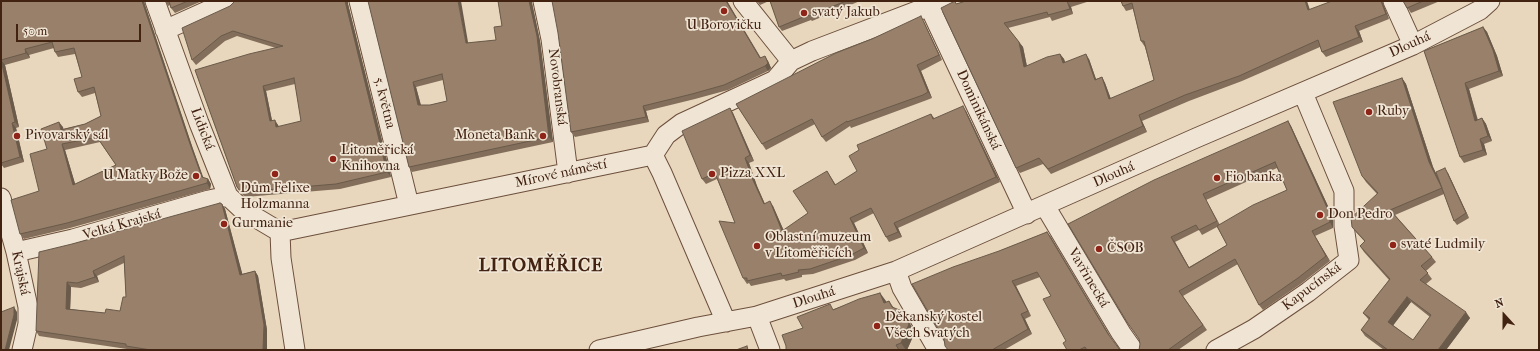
<!DOCTYPE html>
<html>
<head>
<meta charset="utf-8">
<style>
  body { margin:0 }
  #map { position:relative; width:1540px; height:351px; overflow:hidden; background:#e8d7bd; font-family:"IM FELL French Canon",serif }
  canvas { display:block }
  .frame { position:absolute; inset:0; border:2px solid #422211; pointer-events:none }
  .north { position:absolute; left:1484px; top:295px; width:40px; height:40px; -webkit-text-stroke:3px #f0e5d4; paint-order:stroke; rotate:339deg; font-size:11px; font-weight:700; line-height:16px; text-align:center; color:#422211 }
  .north::after { content:''; display:block; margin:auto; width:14px; height:18px; background:#422211; clip-path:polygon(50% 0,100% 100%,50% 72%,0 100%) }
  .scale { position:absolute; left:16px; top:24px; width:125px; height:18px; box-sizing:border-box; border:2px solid #422211; border-top:0; padding-left:5px; font-size:12px; line-height:14px; white-space:nowrap; color:#422211; -webkit-text-stroke:3px #f0e5d4; paint-order:stroke }
</style>
</head>
<body>
<div id="map">
<canvas width="1540" height="351"></canvas>
<div class="frame"></div>
<div class="north">N</div>
<div class="scale">50 m</div>
</div>
<script>
const g = document.querySelector('canvas').getContext('2d');
g.lineJoin = 'round';
function poly(rows) {
  const path = new Path2D();
  for (const r of rows) {
    path.moveTo(r[0], r[1]);
    for (let i = 2; i < r.length; i += 2) path.lineTo(r[i], r[i + 1]);
  }
  return path;
}
function stroke(path, color, width, dash) {
  g.strokeStyle = color;
  g.lineWidth = width;
  g.lineCap = dash ? 'butt' : 'round';
  g.setLineDash(dash || []);
  g.stroke(path);
}
function fill(path, color) {
  g.fillStyle = color;
  g.fill(path, 'evenodd');
}
function write(font, color, halo, rows, align = 'center') {
  g.font = font + ' "IM FELL French Canon",serif';
  g.lineWidth = 3.5;
  g.setLineDash([]);
  g.textBaseline = 'middle';
  g.strokeStyle = halo;
  g.fillStyle = color;
  for (const [text, x, y, turn = 0] of rows) {
    g.save();
    g.translate(x, y);
    g.rotate((+turn || 0) * Math.PI / 180);
    g.textAlign = isNaN(turn) ? turn : align;
    if (halo) g.strokeText(text, 0, 0);
    g.fillText(text, 0, 0);
    g.restore();
  }
}
const minor = poly([
  [155,1,199,123,228,196,243,210,280,232],
  [359,1,409,205],
  [543,1,551,39,568,173],
  [743,1,791,61],
  [1393,1,1413,45],
  [929,6,1027,214],
  [165,30,229,1],
  [653,155,666,135,682,123,775,80,791,61,812,51,943,1],
  [653,155,662,173,726,322],
  [1,198,16,252,28,307,28,324,22,350],
  [1045,206,1121,333,1133,350],
  [280,232,653,155],
  [280,232,281,258,295,350],
  [16,252,73,239,209,200,228,196],
  [896,271,902,288,938,350],
  [757,316,770,350],
  [599,350,698,327,757,316,896,271,1196,138,1413,45,1480,10,1490,1],
  [1216,350,1254,329,1308,292,1349,260,1344,226,1344,191,1303,93]
]);
const wall = poly([
  [1,1,144,1,145,5,193,149,203,178,208,179,211,184,210,189,70,228,24,239,20,234,39,191,47,149,63,127,63,129,85,124,101,116,95,93,82,97,78,92,82,77,75,54,58,57,55,52,54,48,29,55,30,58,5,65,19,127,16,128,24,162,4,168,1,164],
  [100,142,116,165,75,184,65,150],
  [165,1,202,1,175,13,171,8,170,5,168,6],
  [235,1,348,1,348,4,391,177,340,189,245,197,240,192,237,187,195,70,276,48,237,36,225,41,196,65,192,60,230,6],
  [295,84,301,121,279,127,278,125,272,120,266,91],
  [368,1,468,43,496,40,502,26,498,1,532,1,532,3,540,41,553,142,412,172,409,167],
  [443,80,447,101,430,105,421,105,416,87],
  [727,1,760,58,768,61,771,68,768,71,728,90,695,99,646,111,649,122,575,137,571,132,558,33],
  [757,1,769,1,760,5],
  [770,1,860,1,812,21,811,20,782,31,779,27],
  [966,1,1090,1,1071,7,1073,14,1052,21,1050,17,1008,28,1023,47,1027,66,1060,54,1064,59,1065,62,1089,59,1096,79,1102,77,1105,83,1111,99,1154,80,1145,47,1141,41,1133,9,1126,11,1123,6,1121,1,1310,10,1382,1,1389,19,1359,31,1363,42,1326,57,1322,52,1320,47,1242,81,1189,101,1142,121,1147,132,1051,174,1043,164,1020,173,1016,168,957,4],
  [1403,1,1440,1,1411,13],
  [924,22,942,60,921,71,932,98,927,100,851,128,850,126,826,142,822,137,815,124,766,150,736,104],
  [1483,27,1487,32,1497,56,1503,76,1469,89,1478,120,1482,118,1486,124,1492,141,1484,144,1487,155,1464,163,1460,157,1424,51],
  [1402,78,1406,84,1433,167,1439,180,1448,173,1469,218,1457,225,1454,221,1444,194,1395,215,1432,257,1436,262,1426,271,1432,279,1426,284,1470,318,1446,350,1384,350,1365,336,1361,330,1369,320,1363,313,1389,280,1364,252,1360,246,1365,242,1356,232,1352,227,1377,194,1366,182,1362,176],
  [1411,302,1430,317,1413,340,1393,325],
  [730,108,733,113,754,161,749,163,757,186,765,204,773,206,784,231,808,213,827,171,836,185,857,171,931,114,935,119,966,111,1000,182,898,228,902,237,889,242,886,237,874,213,854,223,868,253,855,260,813,274,802,275,802,277,786,281,784,279,751,286,749,283,747,284,743,278,735,223,717,179,706,184,702,179],
  [1288,121,1291,126,1333,217,1333,228,1315,236,1330,261,1302,283,1263,310,1259,305,1238,264,1183,296,1207,330,1178,350,1139,350,1140,344,1139,339,1068,224],
  [1277,168,1287,190,1220,225,1206,200],
  [1217,227,1227,245,1189,267,1175,242,1199,230,1202,235],
  [222,204,225,209,242,274,255,271,258,276,267,330,267,350,128,350,127,349,39,336,36,331,72,244],
  [124,263,126,297,120,311,105,313,70,309,71,287,81,288,99,282,97,276],
  [1047,232,1111,339,1120,350,1067,350,1066,341,1051,296,1040,277,1016,286,1031,316,1025,319,1032,334,1004,350,948,350,999,251],
  [880,293,886,302,889,301,894,308,907,319,915,332,907,350,786,350,803,328,834,309]
]);
const shadedWall = poly([
  [142,1,144,1,145,5,193,149,205,182,202,177,190,144],
  [345,1,348,1,348,4,391,177,387,172],
  [458,1,461,1,469,48,466,43],
  [529,1,532,1,532,3,540,41,553,142,549,137],
  [726,1,727,1,764,63,760,58],
  [1067,1,1071,7,1073,14,1070,9],
  [1305,1,1307,1,1312,16,1308,10],
  [1381,1,1382,1,1389,19,1386,14],
  [921,16,924,22,942,60,939,55],
  [1355,26,1359,31,1363,42,1359,37],
  [1483,27,1487,32,1497,56,1503,76,1499,71],
  [1019,42,1023,47,1028,72,1024,67],
  [25,49,29,55,30,58,26,53],
  [1060,54,1064,59,1067,68,1063,63],
  [1086,54,1089,59,1098,85,1095,80],
  [765,56,768,61,771,68,768,71,765,66],
  [1,60,5,65,19,127,15,122],
  [917,65,921,71,932,98,928,92],
  [1102,77,1105,83,1113,105,1109,99],
  [1402,78,1406,84,1433,167,1446,194,1442,188,1429,162],
  [413,82,416,87,422,110,418,105],
  [1465,83,1469,89,1479,126,1475,121],
  [263,86,266,91,273,126,270,121],
  [643,106,646,111,649,122,646,117],
  [963,106,966,111,1000,182,996,177],
  [730,108,733,113,754,161,750,155],
  [1139,115,1142,121,1147,132,1143,126],
  [1482,118,1486,124,1492,141,1488,136],
  [275,120,278,125,280,132,276,127],
  [1288,121,1291,126,1333,217,1333,228,1330,222],
  [59,122,63,127,65,135,61,130],
  [12,123,16,128,24,162,20,157],
  [1480,139,1484,144,1487,155,1483,150],
  [62,144,65,150,77,190,73,185],
  [745,158,749,163,757,186,767,209,764,204,753,180],
  [1445,168,1448,173,1469,218,1466,213],
  [208,179,211,184,210,189,207,183],
  [770,201,773,206,786,236,782,231],
  [222,204,225,209,244,280,240,275],
  [850,218,854,223,868,253,864,248],
  [894,223,898,228,902,237,898,232],
  [1312,231,1330,261,1326,256],
  [1047,232,1051,237,1112,339,1108,334],
  [1171,237,1175,242,1192,273,1189,268],
  [93,271,97,276,99,282,95,277],
  [255,271,258,276,267,330,267,350,263,350],
  [1012,281,1016,286,1031,316,1028,311],
  [67,282,71,287,70,314,66,309],
  [880,293,886,301,889,311,884,303],
  [1407,297,1411,302,1392,327,1388,322],
  [14,307,17,312,17,320,9,350,5,350],
  [902,311,915,332,907,350,906,350,901,343],
  [1466,312,1470,318,1446,350,1438,350],
  [1021,314,1025,319,1032,334,1028,329]
]);
const building = poly([
  [1,1,142,1,190,144,202,177,208,179,207,183,67,223,20,234,11,200,39,191,30,154,47,149,41,129,59,122,61,130,85,124,101,116,94,87,78,92,74,79,82,77,74,48,55,52,52,42,25,49,26,53,1,60,15,122,12,123,20,157,1,163,1,1],
  [97,137,116,165,73,185,62,144,97,137],
  [169,1,188,1,171,8,169,1],
  [235,1,345,1,387,172,336,184,241,192,237,187,195,70,249,54,283,46,233,31,221,36,192,60,182,28,230,6,235,1],
  [294,78,301,121,276,127,275,120,270,121,263,86,294,78],
  [368,1,458,1,466,43,496,40,494,27,502,26,498,1,529,1,537,36,549,137,409,167,368,1],
  [442,74,447,101,430,105,418,105,413,82,442,74],
  [552,1,726,1,760,58,765,56,768,63,765,66,724,85,692,94,643,106,646,117,571,132,558,33,552,1],
  [770,1,846,1,809,16,808,15,779,27,770,1],
  [955,1,956,4,966,1,1069,1,1067,1,1070,9,1048,15,1047,12,1004,23,1019,42,1024,67,1047,57,1060,54,1063,63,1086,54,1095,80,1102,77,1109,99,1154,80,1144,41,1141,41,1132,3,1123,6,1121,1,1305,1,1308,10,1332,1,1381,1,1386,14,1355,26,1359,37,1322,52,1318,40,1239,76,1185,95,1139,115,1143,126,1048,169,1039,158,1016,168,941,8,955,1],
  [1403,1,1423,1,1407,8,1403,1],
  [921,16,939,55,917,65,928,92,923,95,847,122,847,121,822,137,812,119,762,144,736,104,836,53,872,39,921,16],
  [1483,27,1493,50,1499,71,1465,83,1475,121,1482,118,1488,136,1480,139,1483,150,1460,157,1424,51,1483,27],
  [1402,78,1429,162,1442,188,1390,210,1432,257,1421,266,1428,273,1420,280,1466,312,1438,350,1388,350,1361,330,1370,318,1363,313,1390,279,1360,246,1365,241,1352,227,1351,218,1378,193,1362,176,1333,102,1402,78],
  [1407,297,1431,315,1413,340,1388,322,1407,297],
  [963,106,996,177,894,223,898,232,886,237,871,208,850,218,864,248,851,255,810,269,798,270,799,272,782,276,781,273,747,281,747,278,743,278,719,221,735,223,724,195,715,173,702,179,682,131,730,108,750,155,745,158,753,180,764,204,770,201,782,231,808,213,793,191,827,171,835,185,857,171,849,156,859,150,857,145,931,114,933,119,963,106],
  [1288,121,1329,212,1330,222,1312,231,1326,256,1298,278,1259,305,1235,259,1179,291,1203,325,1168,350,1139,350,1140,344,1139,339,1127,322,1068,224,1154,180,1288,121],
  [1275,162,1287,190,1253,205,1217,226,1227,245,1189,268,1171,237,1196,225,1199,230,1217,221,1203,194,1275,162],
  [1445,168,1466,213,1454,221,1436,172,1445,168],
  [220,203,222,204,240,275,255,271,264,325,263,350,151,350,126,346,126,344,36,331,39,252,72,244,220,203],
  [124,256,126,297,123,297,120,311,106,309,105,313,66,309,67,282,77,283,95,277,93,271,124,256],
  [1047,232,1108,334,1120,350,1087,350,1085,347,1079,350,1067,350,1063,343,1066,341,1043,299,1051,296,1037,272,1012,281,1028,311,1021,314,1028,329,992,350,948,350,945,346,944,339,912,284,953,267,999,251,1047,232],
  [880,293,884,303,889,301,892,307,902,311,909,324,901,343,896,345,899,350,786,350,786,346,782,335,803,328,797,317,830,304,833,310,859,299,880,293],
  [14,307,14,315,5,350,1,350,1,312,14,307],
  [747,346,748,350,736,350,747,346]
]);
const markers = [
  [724,11,4,"#8f2418"],
  [804,13,4,"#8f2418"],
  [1369,112,4,"#8f2418"],
  [17,136,4,"#8f2418"],
  [543,136,4,"#8f2418"],
  [333,159,4,"#8f2418"],
  [275,174,4,"#8f2418"],
  [712,174,4,"#8f2418"],
  [196,176,4,"#8f2418"],
  [1217,178,4,"#8f2418"],
  [1320,215,4,"#8f2418"],
  [224,224,4,"#8f2418"],
  [1393,245,4,"#8f2418"],
  [757,246,4,"#8f2418"],
  [1099,249,4,"#8f2418"],
  [877,326,4,"#8f2418"]
];
const poiNames = [
  ["svatý Jakub",812,13],
  ["U Borovičku",724,26,"center"],
  ["Ruby",1377,112],
  ["Pivovarský sál",25,136],
  ["Moneta Bank",535,136,"right"],
  ["Litoměřická",341,151],
  ["Knihovna",341,167],
  ["Pizza XXL",720,174],
  ["U Matky Bože",188,176,"right"],
  ["Fio banka",1225,178],
  ["Dům Felixe",275,189,"center"],
  ["Holzmanna",275,205,"center"],
  ["Don Pedro",1328,215],
  ["Gurmanie",232,224],
  ["Oblastní muzeum",765,238],
  ["v Litoměřicích",765,254],
  ["svaté Ludmily",1401,245],
  ["ČSOB",1107,249],
  ["Děkanský kostel",885,318],
  ["Všech Svatých",885,334]
];
const streetNames = [
  ["Dlouhá",1410,45,-25],
  ["Novobranská",557,87,83],
  ["5. května",384,103,76],
  ["Dominikánská",978,110,65],
  ["Lidická",202,129,69],
  ["Mírové náměstí",561,174,-12],
  ["Dlouhá",1114,175,-24],
  ["Velká Krajská",122,225,-16],
  ["Krajská",20,273,78],
  ["Vavřinecká",1088,278,59],
  ["Kapucínská",1312,287,-37],
  ["Dlouhá",814,298,-18]
];
const districtNames = [
  ["LITOMĚŘICE",541,267]
];
stroke(minor, '#6c4f3c', 21);
stroke(minor, '#f0e5d4', 19);
fill(wall, '#836e5b');
fill(shadedWall, '#6a5a4a');
fill(building, '#98806a');
stroke(building, '#6a5a4a', 1);
for (const [x, y, r, color] of markers) {
  const dot = new Path2D();
  dot.arc(x, y, r, 0, 2 * Math.PI);
  g.fillStyle = color;
  g.fill(dot);
  stroke(dot, '#f0e5d4', 1.5);
}
write('14px', '#422211', '#f0e5d4', poiNames, 'left');
write('14px', '#422211', '#f0e5d4', streetNames);
g.letterSpacing = '1px';
write('bold 18px', '#422211', '#f0e5d4', districtNames);
g.letterSpacing = '0px';
</script>
</body>
</html>
